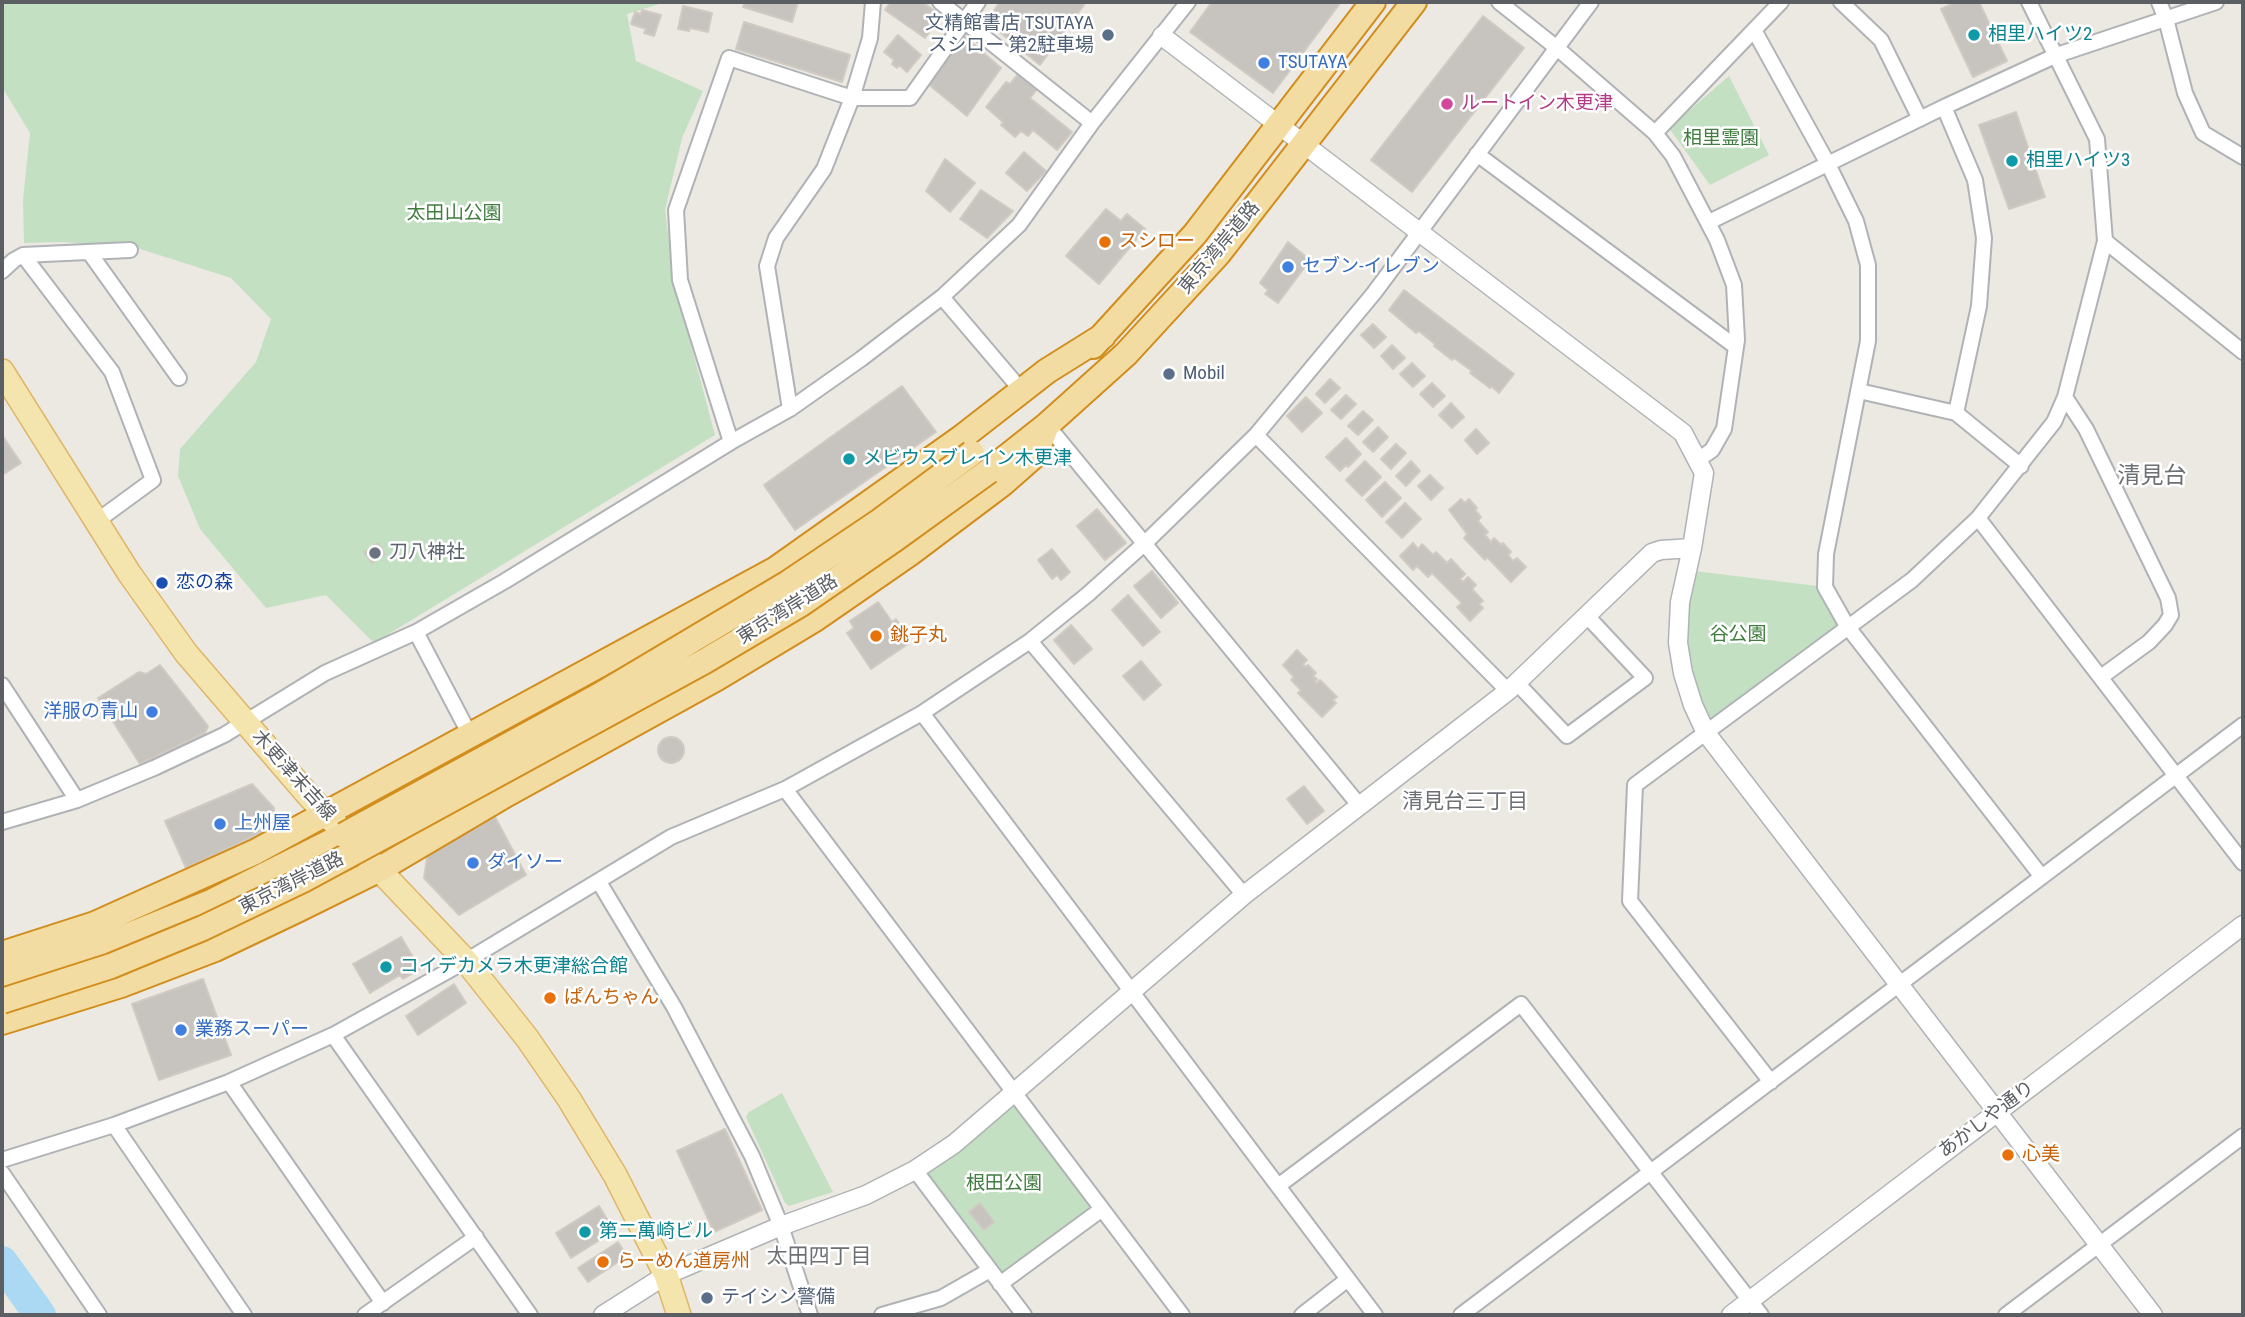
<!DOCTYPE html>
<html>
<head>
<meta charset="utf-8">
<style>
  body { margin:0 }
  #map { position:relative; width:2245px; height:1317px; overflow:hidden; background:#ece9e3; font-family:"Roboto Condensed",sans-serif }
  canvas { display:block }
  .frame { position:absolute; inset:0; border:4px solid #5b5e62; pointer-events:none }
</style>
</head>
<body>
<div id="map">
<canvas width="2245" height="1317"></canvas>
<div class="frame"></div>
</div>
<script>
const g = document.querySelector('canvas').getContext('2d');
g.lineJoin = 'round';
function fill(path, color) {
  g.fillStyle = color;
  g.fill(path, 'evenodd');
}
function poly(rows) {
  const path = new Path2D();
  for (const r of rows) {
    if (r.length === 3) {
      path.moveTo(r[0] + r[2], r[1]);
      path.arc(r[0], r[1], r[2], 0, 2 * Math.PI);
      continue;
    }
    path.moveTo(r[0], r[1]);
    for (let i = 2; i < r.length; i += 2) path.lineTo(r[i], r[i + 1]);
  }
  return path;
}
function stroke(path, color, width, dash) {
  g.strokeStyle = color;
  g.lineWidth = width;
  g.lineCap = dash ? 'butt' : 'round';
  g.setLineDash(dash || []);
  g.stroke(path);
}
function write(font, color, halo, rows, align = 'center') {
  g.font = font + ' "Roboto Condensed","Noto Sans JP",sans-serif';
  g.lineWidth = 5;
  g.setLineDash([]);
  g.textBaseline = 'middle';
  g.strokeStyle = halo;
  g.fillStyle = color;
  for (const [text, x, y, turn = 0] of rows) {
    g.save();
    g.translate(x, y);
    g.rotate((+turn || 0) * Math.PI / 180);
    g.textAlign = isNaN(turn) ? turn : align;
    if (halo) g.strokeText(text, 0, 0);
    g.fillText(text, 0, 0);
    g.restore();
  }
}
const green = poly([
  [2,2,666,2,627,14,636,61,703,91,682,138,665,210,674,281,715,435,374,643,326,595,266,608,200,529,178,476,180,449,256,362,271,319,231,278,134,247,62,242,24,243,23,200,30,133,2,87],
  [1729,76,1769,155,1710,185,1669,128],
  [1687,570,1825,587,1847,626,1706,733,1683,673],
  [782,1093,833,1192,789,1206,785,1203,746,1117,749,1112],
  [1013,1097,1095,1208,1001,1279,921,1172]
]);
const river = poly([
  [2,1262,40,1315]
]);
const building = poly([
  [745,2,798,2,792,22,743,7,745,2],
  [891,2,922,2,936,12,934,15,939,18,925,38,885,10,891,2],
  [1000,2,1086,2,1040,65,986,21,1000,2],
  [1212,2,1341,2,1273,93,1190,32,1212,2],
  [1957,2,1979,2,2007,61,1973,77,1941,9,1957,2],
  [683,6,712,13,708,32,690,28,689,31,678,29,683,6],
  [642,10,661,15,654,36,644,33,646,29,631,24,635,12,641,14,642,10],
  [1483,16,1524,48,1412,192,1371,160,1483,16],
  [744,22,850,55,842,82,736,49,744,22],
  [898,35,921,55,907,72,899,65,897,68,892,64,894,60,884,52,898,35],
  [963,35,1001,68,967,116,927,83,963,35],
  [1020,72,1038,88,1030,98,1072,132,1057,150,1033,130,1028,136,1021,131,1015,137,1001,125,1003,122,986,107,1006,82,1010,84,1020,72],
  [2016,112,2045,197,2009,209,1979,125,2016,112],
  [1024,152,1046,171,1027,191,1006,173,1024,152],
  [945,159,975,183,950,212,926,191,945,159],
  [981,190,1013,211,987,238,960,219,981,190],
  [1106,209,1121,221,1127,214,1145,229,1099,284,1066,256,1106,209],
  [1288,242,1310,260,1278,303,1265,294,1268,290,1260,283,1288,242],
  [1404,290,1514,374,1499,393,1491,386,1490,388,1470,373,1472,371,1454,358,1452,360,1434,346,1435,344,1419,331,1416,333,1389,310,1404,290],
  [1373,324,1386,337,1374,348,1361,335,1373,324],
  [1392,345,1405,358,1393,369,1381,356,1392,345],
  [1412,363,1425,376,1413,387,1400,374,1412,363],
  [1330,379,1340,388,1325,403,1316,394,1330,379],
  [1432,383,1445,396,1433,407,1420,394,1432,383],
  [902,386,936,432,795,530,764,485,902,386],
  [1346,395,1356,404,1341,419,1331,410,1346,395],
  [1306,397,1322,413,1302,432,1287,416,1306,397],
  [1451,403,1464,417,1452,428,1439,415,1451,403],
  [1363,411,1373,420,1358,435,1348,426,1363,411],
  [1378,427,1388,437,1373,452,1363,442,1378,427],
  [1476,429,1489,443,1477,454,1465,440,1476,429],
  [2,435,21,463,2,475,2,435],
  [1346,438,1361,454,1348,467,1346,465,1340,471,1326,457,1346,438],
  [1396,444,1406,453,1391,469,1381,459,1396,444],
  [1365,461,1381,477,1362,496,1346,480,1365,461],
  [1411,461,1420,471,1406,486,1396,476,1411,461],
  [1430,475,1443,488,1431,500,1418,486,1430,475],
  [1385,482,1401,498,1382,517,1366,500,1385,482],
  [1461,499,1465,503,1469,499,1477,508,1475,510,1481,517,1478,521,1488,532,1485,535,1491,542,1494,538,1501,545,1503,543,1511,552,1508,555,1513,561,1517,558,1526,567,1511,582,1487,557,1485,560,1464,538,1467,534,1449,510,1461,499],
  [1405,503,1421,519,1402,538,1386,522,1405,503],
  [1097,509,1126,543,1105,560,1077,526,1097,509],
  [378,543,385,554,372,563,364,552,378,543],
  [1413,543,1418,549,1422,544,1433,555,1436,552,1447,563,1451,559,1465,574,1460,579,1463,582,1468,577,1476,585,1472,589,1483,601,1479,604,1483,608,1470,621,1457,607,1462,603,1432,573,1428,577,1417,566,1413,570,1400,556,1413,543],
  [1052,549,1070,572,1061,580,1057,575,1052,579,1038,560,1052,549],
  [1152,571,1178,603,1161,618,1134,586,1152,571],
  [1128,595,1160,632,1143,646,1112,610,1128,595],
  [878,602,892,622,896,619,906,634,903,637,908,644,871,669,847,633,854,628,850,621,878,602],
  [1071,625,1092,649,1074,664,1054,640,1071,625],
  [1297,650,1307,660,1303,664,1306,667,1308,665,1316,673,1313,676,1317,679,1315,681,1317,683,1320,680,1337,697,1333,700,1336,703,1322,717,1298,693,1301,690,1291,680,1294,677,1283,665,1297,650],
  [1141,661,1161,685,1144,700,1123,676,1141,661],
  [160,665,208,726,205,733,140,764,98,698,139,672,146,674,160,665],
  [671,750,13],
  [252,784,274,808,273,827,186,868,165,821,252,784],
  [1304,786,1324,811,1307,824,1287,799,1304,786],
  [495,817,526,875,459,915,424,878,428,852,495,817],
  [401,937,420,969,403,979,400,975,370,993,353,964,401,937],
  [203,979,231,1055,159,1080,132,1004,203,979],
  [454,984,466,1003,418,1035,406,1016,454,984],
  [725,1129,762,1210,714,1232,677,1151,725,1129],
  [980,1203,994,1222,984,1230,969,1212,980,1203],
  [599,1206,614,1231,571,1258,556,1233,599,1206],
  [618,1242,627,1256,588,1282,578,1268,618,1242]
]);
const minor = poly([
  [940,2,1092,123],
  [1499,2,1557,48,1655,133,1673,156,1717,240,1734,285,1737,340,1724,429,1712,450,1698,460],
  [1841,2,1881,40,1920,119],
  [2159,2,2166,19,2185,93,2203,133,2243,157],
  [1754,30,1828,164,1856,221,1868,265,1868,341,1826,554,1825,587,1847,626,2042,877],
  [1944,107,1975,180,1984,238,1979,306,1956,413],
  [1655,133,1781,2],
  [1477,154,1736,347],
  [1709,222,1944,107,2057,55,2216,2],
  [2105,241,2243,352],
  [89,252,179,378],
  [23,255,130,250],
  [2,271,14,260,23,255,112,372,153,480,97,521],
  [942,297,1022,391],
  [1859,391,1956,413,2021,466],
  [2065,397,2086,429,2168,598,2171,615,2165,625,2149,642,2101,677],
  [790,409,767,266,776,238,824,169,852,98,870,38,873,2],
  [1047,425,1359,805],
  [1256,435,1508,691],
  [731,442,680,280,676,210,729,58,852,98,910,98,978,2],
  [1978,518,2243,863],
  [416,632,470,735],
  [1030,641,1244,895],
  [1517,683,1567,736,1645,678,1587,616],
  [2,685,77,800],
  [922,713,1375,1315],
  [785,789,1182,1315],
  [2,822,77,800,154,768,224,735,325,673,416,632,505,581,731,442,790,409,861,359,942,297,1019,225,1092,123,1188,2],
  [599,882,674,1007,752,1156,781,1226,810,1315],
  [333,1035,530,1315],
  [229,1082,383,1303],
  [1771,1082,1630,901,1635,785,1912,580,1978,518,2054,422,2065,397,2105,241,2097,139,2029,2],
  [114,1125,244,1315],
  [2,1160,114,1125,229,1082,333,1035,466,961,671,837,785,789,922,713,1030,641,1087,595,1144,544,1256,435,1374,293,1591,2],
  [915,1170,1024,1315],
  [2,1173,99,1315],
  [1278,1186,1521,1004,1761,1315],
  [1000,1284,1102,1209],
  [365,1315,476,1237],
  [882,1315,941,1298,990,1270],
  [1302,1315,1348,1279],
  [1461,1315,2243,725],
  [2006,1315,2243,1136]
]);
const tertiary = poly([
  [1162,36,1683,433,1704,473,1692,548,1680,602,1678,643,1683,673,1693,705,1706,733,2153,1315],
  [603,1315,666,1275,781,1226,866,1195,915,1170,954,1144,1244,895,1508,691,1652,553,1661,550,1692,548],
  [1731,1315,2243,925]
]);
const primary = poly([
  [2,371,129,573,186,653,308,795,466,961,527,1038,569,1099,615,1175,666,1275,679,1315]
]);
const trunk = poly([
  [1093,346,1195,234,1373,2],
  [989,471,1047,425,1126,354,1219,253,1414,2],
  [2,954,95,924,255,852,776,569,961,438,1047,371,1103,336],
  [2,978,102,946,213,901,344,835],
  [2,1022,121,985,215,949,297,910,380,869,507,794,717,678,815,619,909,554,1002,484,1035,455,1047,425]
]);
const trunkBridge = poly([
  [344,835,600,695,788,583,880,521,972,453],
  [2,1001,111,966,203,928,303,880,401,827,705,661,801,604,895,539,989,471]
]);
const markers = [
  [1108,35,7,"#5c6f8a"],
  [1974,35,7,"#0f9aa8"],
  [1264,63,7,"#3f7fe0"],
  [1447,104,7,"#d1479c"],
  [2012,161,7,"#0f9aa8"],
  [1105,242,7,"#e8710a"],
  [1288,267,7,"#3f7fe0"],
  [1169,374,7,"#5c6f8a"],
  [849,459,7,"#0f9aa8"],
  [375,553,7,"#6b7280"],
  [162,583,7,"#1a4fb4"],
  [876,636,7,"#e8710a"],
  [152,712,7,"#3f7fe0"],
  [220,824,7,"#3f7fe0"],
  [473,863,7,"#3f7fe0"],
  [386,967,7,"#0f9aa8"],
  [550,998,7,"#e8710a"],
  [181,1030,7,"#3f7fe0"],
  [2008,1155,7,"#e8710a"],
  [585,1232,7,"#0f9aa8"],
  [603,1262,7,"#e8710a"],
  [707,1298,7,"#5c6f8a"]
];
const serviceNames = [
  ["文精館書店 TSUTAYA",1094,24,"right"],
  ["スシロー 第2駐車場",1094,46,"right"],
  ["Mobil",1183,374],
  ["テイシン警備",721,1298]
];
const cultureNames = [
  ["相里ハイツ2",1988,35],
  ["相里ハイツ3",2026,161],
  ["メビウスブレイン木更津",863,459],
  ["コイデカメラ木更津総合館",400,967],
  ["第二萬崎ビル",599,1232]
];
const shopNames = [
  ["TSUTAYA",1278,63],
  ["セブン-イレブン",1302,267],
  ["洋服の青山",138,712,"right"],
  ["上州屋",234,824],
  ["ダイソー",487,863],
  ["業務スーパー",195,1030]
];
const hotelNames = [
  ["ルートイン木更津",1461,104]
];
const parkNames = [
  ["相里霊園",1721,139],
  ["太田山公園",454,214],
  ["谷公園",1738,635],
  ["根田公園",1004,1184]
];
const foodNames = [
  ["スシロー",1119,242],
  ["銚子丸",890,636],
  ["ぱんちゃん",564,998],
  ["心美",2022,1155],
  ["らーめん道房州",617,1262]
];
const streetNames = [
  ["東京湾岸道路",1220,248,-50],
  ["東京湾岸道路",788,610,-32],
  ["木更津末吉線",293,776,48],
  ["東京湾岸道路",292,884,-27],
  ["あかしや通り",1987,1120,-37]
];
const worshipNames = [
  ["刀八神社",389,553]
];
const transitNames = [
  ["恋の森",176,583]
];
const neighbourhoodNames = [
  ["清見台三丁目",1465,803],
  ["太田四丁目",819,1258]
];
const quarterNames = [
  ["清見台",2152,477]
];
fill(green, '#c4e0c2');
stroke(river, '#abd9f4', 32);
fill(building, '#c7c4c0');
stroke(building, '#d0cac2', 2);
stroke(minor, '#b0b3b6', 18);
stroke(tertiary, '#b0b3b6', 21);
stroke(primary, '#dfb669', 26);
stroke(trunk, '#d28d1c', 28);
stroke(minor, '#fff', 14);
stroke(tertiary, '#fff', 18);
stroke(primary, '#f4e5af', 23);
stroke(trunk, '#f2dca2', 24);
stroke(trunkBridge, '#d28d1c', 28, []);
stroke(trunkBridge, '#f2dca2', 24);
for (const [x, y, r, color] of markers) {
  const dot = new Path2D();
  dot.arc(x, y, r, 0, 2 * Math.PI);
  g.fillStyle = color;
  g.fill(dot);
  stroke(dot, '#fff', 2.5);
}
write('19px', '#4e5e75', '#fff', serviceNames, 'left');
write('19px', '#0d838f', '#fff', cultureNames, 'left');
write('19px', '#366cbe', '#fff', shopNames, 'left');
write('19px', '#b23c85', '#fff', hotelNames, 'left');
write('19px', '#407d3f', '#fff', parkNames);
write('19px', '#c56008', '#fff', foodNames, 'left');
write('19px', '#5b5e62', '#fff', streetNames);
write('19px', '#5b616d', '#fff', worshipNames, 'left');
write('19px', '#164399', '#fff', transitNames, 'left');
write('21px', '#6c7073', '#fff', neighbourhoodNames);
write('23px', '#6c7073', '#fff', quarterNames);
</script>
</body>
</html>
